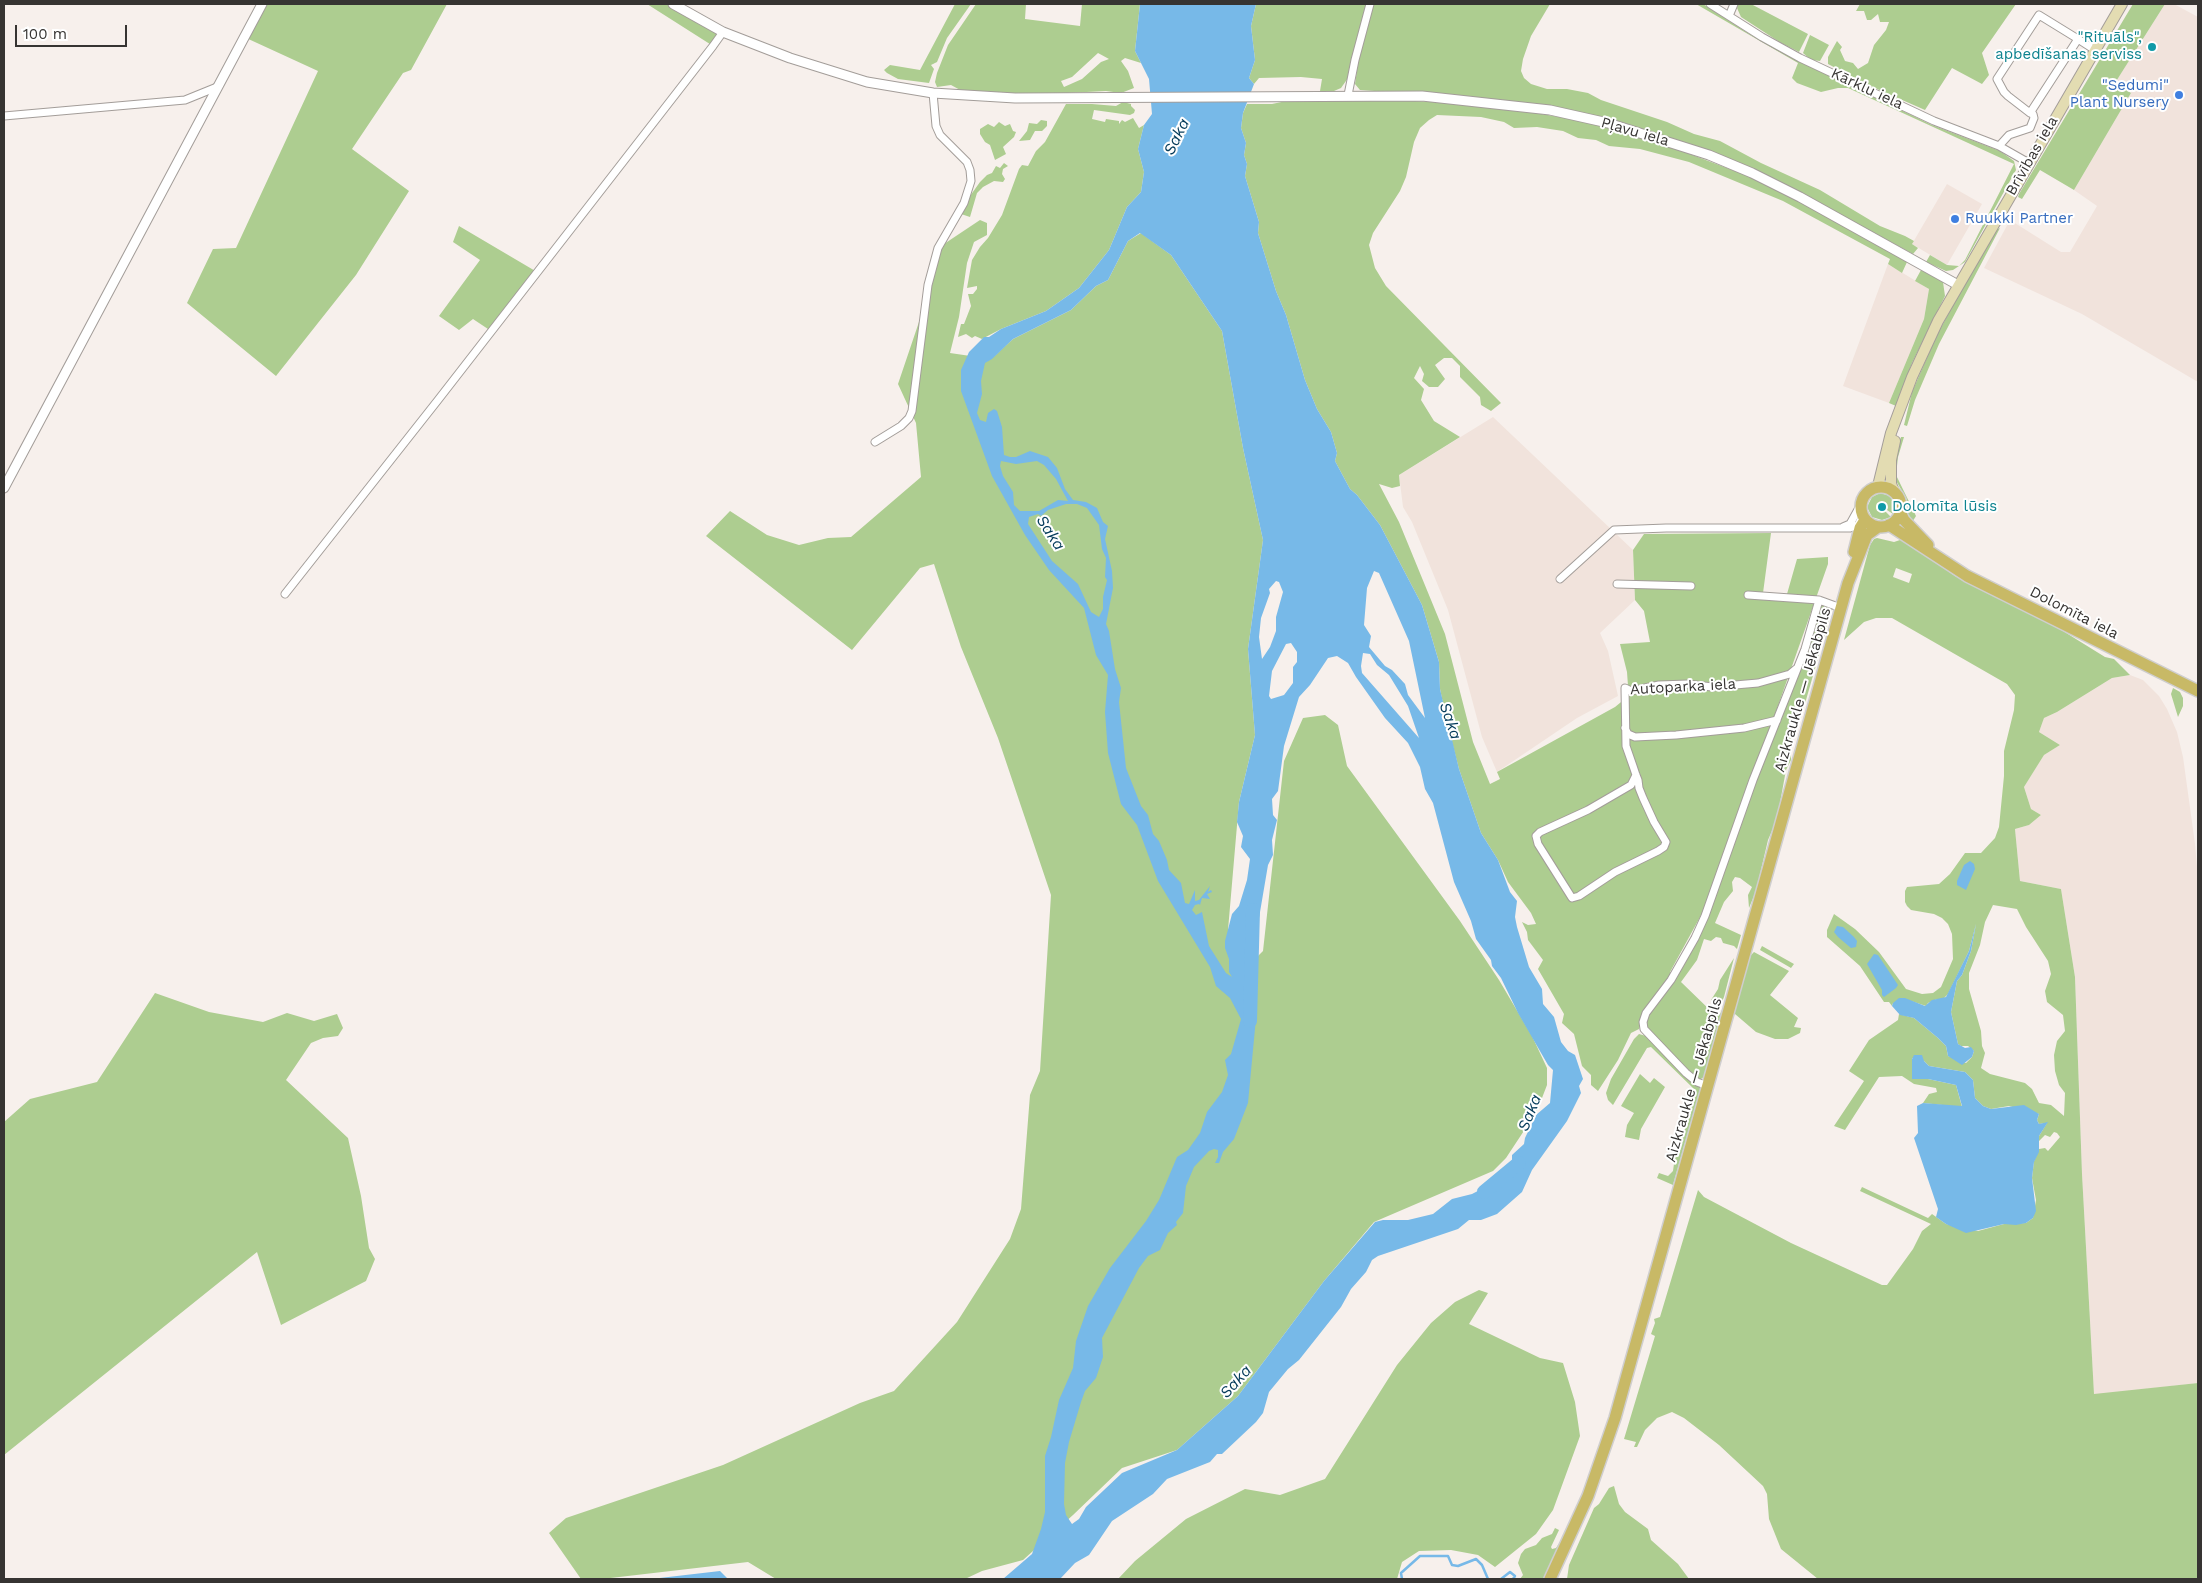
<!DOCTYPE html>
<html>
<head>
<meta charset="utf-8">
<style>
  body { margin:0 }
  #map { position:relative; width:2202px; height:1583px; overflow:hidden; background:#f7f0ec; font-family:"Work Sans",sans-serif }
  canvas { display:block }
  .frame { position:absolute; inset:0; border:5px solid #363432; pointer-events:none }
  .scale { position:absolute; left:15px; top:25px; width:112px; height:22px; box-sizing:border-box; border:2px solid #363432; border-top:0; padding-left:6px; font-size:15px; line-height:18px; white-space:nowrap; color:#363432; -webkit-text-stroke:4px #fff; paint-order:stroke }
</style>
</head>
<body>
<div id="map">
<canvas width="2202" height="1583"></canvas>
<div class="frame"></div>
<div class="scale">100 m</div>
</div>
<script>
const g = document.querySelector('canvas').getContext('2d');
g.lineJoin = 'round';
function fill(path, color) {
  g.fillStyle = color;
  g.fill(path, 'evenodd');
}
function poly(rows) {
  const path = new Path2D();
  for (const r of rows) {
    if (r.length === 3) {
      path.moveTo(r[0] + r[2], r[1]);
      path.arc(r[0], r[1], r[2], 0, 2 * Math.PI);
      continue;
    }
    path.moveTo(r[0], r[1]);
    for (let i = 2; i < r.length; i += 2) path.lineTo(r[i], r[i + 1]);
  }
  return path;
}
function stroke(path, color, width, dash) {
  g.strokeStyle = color;
  g.lineWidth = width;
  g.lineCap = dash ? 'butt' : 'round';
  g.setLineDash(dash || []);
  g.stroke(path);
}
function write(font, color, halo, rows, align = 'center') {
  g.font = font + ' "Work Sans",sans-serif';
  g.lineWidth = 4;
  g.setLineDash([]);
  g.textBaseline = 'middle';
  g.strokeStyle = halo;
  g.fillStyle = color;
  for (const [text, x, y, turn = 0] of rows) {
    g.save();
    g.translate(x, y);
    g.rotate((+turn || 0) * Math.PI / 180);
    g.textAlign = isNaN(turn) ? turn : align;
    if (halo) g.strokeText(text, 0, 0);
    g.fillText(text, 0, 0);
    g.restore();
  }
}
const built = poly([
  [2165,4,2174,4,2198,17,2198,382,2082,314,1984,268,2010,220,2061,252,2070,252,2097,206,2074,190,2131,93,2115,83],
  [1947,184,1982,204,1947,265,1912,244],
  [1888,264,1929,289,1924,319,1889,403,1843,386],
  [1493,417,1633,550,1635,600,1600,633,1608,651,1618,696,1577,718,1497,772,1482,737,1448,610,1412,522,1403,507,1399,475],
  [2130,675,2143,680,2159,696,2167,709,2177,732,2183,757,2195,844,2198,878,2198,1383,2094,1395,2082,1174,2075,977,2061,889,2020,881,2015,829,2029,825,2041,815,2031,809,2024,787,2044,755,2060,745,2039,732,2044,718,2057,712,2112,678]
]);
const green = poly([
  [260,4,447,4,411,70,403,73,352,149,409,191,356,275,276,376,187,303,213,249,236,248,318,71,244,37],
  [647,4,673,4,723,32,713,46],
  [955,4,971,4,947,38,937,62,931,65,934,69,929,83,898,79,887,73,884,70,890,65,920,70],
  [976,4,1026,4,1025,19,1080,26,1082,4,1140,4,1135,51,1141,63,1125,58,1121,61,1128,71,1134,88,1121,93,1106,91,1067,93,979,93,962,91,951,85,937,87,935,82,937,73,948,45],
  [1098,53,1109,59,1101,62,1082,79,1064,87,1061,81,1072,77],
  [1256,4,1368,4,1348,78,1341,88,1334,91,1320,91,1322,79,1301,77,1259,78,1254,84,1249,78,1255,60,1251,26],
  [1373,4,1550,4,1531,36,1523,59,1521,71,1524,78,1531,84,1547,89,1567,89,1588,93,1601,100,1667,122,1694,134,1720,141,1761,163,1820,190,1880,226,1905,236,1914,241,1912,244,1918,248,1913,254,1770,177,1715,155,1633,126,1577,112,1504,100,1360,90,1355,84,1359,56],
  [1696,4,1703,4,1751,35,1799,61,1932,125,2000,151,2014,161,2016,170,1965,262,1953,270,1946,271,1926,262,1930,255,1947,265,1959,266,1965,260,2014,164,1848,88,1838,88,1821,92,1797,83,1792,78,1798,63],
  [1738,4,1751,4,1808,34,1799,52,1781,43,1741,17,1737,8],
  [1860,4,2016,4,1982,53,1989,75,1982,84,1952,68,1925,110,1868,85,1828,64,1828,57,1837,41,1842,47,1840,50,1845,61,1853,63,1858,69,1868,63,1874,45,1886,30,1889,22,1880,22,1878,14,1871,20,1867,20,1864,11,1856,11],
  [2133,4,2165,4,2115,83,2131,93,2074,190,2040,170,2022,199,2018,197,2019,194],
  [1810,35,1829,45,1820,61,1811,60,1803,53],
  [1291,100,1396,100,1452,103,1506,108,1589,122,1666,145,1756,179,1822,213,1907,262,1902,273,1888,264,1890,259,1783,201,1689,162,1640,149,1609,146,1596,140,1578,138,1563,131,1537,127,1514,128,1504,122,1481,117,1437,115,1429,120,1420,128,1414,142,1406,177,1400,191,1373,233,1369,245,1375,268,1386,286,1501,403,1491,411,1481,405,1480,397,1460,377,1460,366,1452,358,1444,358,1435,365,1445,379,1438,387,1429,387,1422,381,1424,374,1420,366,1414,378,1424,389,1421,400,1434,421,1460,437,1399,475,1400,486,1392,488,1379,484,1399,522,1445,634,1473,742,1490,784,1500,779,1497,772,1615,707,1626,698,1628,686,1627,672,1620,644,1650,642,1644,611,1635,600,1633,550,1644,534,1771,533,1763,593,1787,594,1797,559,1828,557,1828,564,1736,825,1705,908,1670,972,1672,974,1641,1017,1639,1029,1631,1033,1618,1060,1598,1091,1591,1085,1591,1075,1582,1066,1574,1034,1562,1023,1564,1014,1538,969,1543,960,1528,940,1527,932,1522,922,1528,925,1536,924,1531,913,1508,882,1498,860,1481,833,1459,769,1448,727,1440,689,1439,662,1422,605,1380,525,1357,495,1350,489,1335,461,1337,453,1331,432,1317,409,1305,380,1286,315,1276,291,1258,233,1259,222,1245,176,1247,164,1244,155,1246,143,1241,128,1243,113,1247,104,1272,104],
  [1123,102,1131,104,1131,106,1135,110,1134,113,1130,115,1094,110,1092,119,1105,122,1106,119,1119,121,1119,124,1122,120,1125,122,1133,118,1139,128,1144,125,1138,149,1144,172,1141,192,1127,207,1109,250,1079,288,1046,311,1001,329,982,339,975,336,972,338,966,334,958,337,961,324,964,324,971,306,968,294,973,294,977,289,977,286,967,288,972,260,980,247,988,238,1002,215,1019,169,1022,165,1028,166,1036,151,1045,142,1066,104,1092,104,1116,106],
  [1041,120,1047,121,1047,126,1042,131,1035,131,1030,140,1019,141,1027,131,1029,123,1037,124],
  [999,122,1005,126,1010,124,1013,131,1016,132,1014,137,1003,147,1006,154,995,160,990,145,985,142,980,134,980,129,988,124,994,127],
  [1004,163,1008,166,1003,169,1002,174,1005,179,1003,182,994,181,983,187,977,193,970,217,961,214,970,196,980,182,987,175,992,173,996,166,1000,168],
  [980,220,987,223,987,235,974,242,967,263,959,317,950,353,991,359,1013,339,1071,310,1096,286,1108,280,1128,241,1141,233,1171,255,1222,331,1243,448,1263,540,1248,649,1255,735,1239,802,1228,930,1234,980,1263,951,1284,761,1303,718,1325,715,1338,725,1347,766,1460,921,1499,980,1532,1036,1547,1068,1547,1085,1537,1111,1506,1158,1493,1171,1374,1222,1324,1281,1238,1396,1177,1450,1122,1468,1073,1515,1023,1560,982,1571,965,1579,776,1579,748,1562,602,1579,581,1579,549,1533,566,1518,723,1465,860,1403,894,1391,957,1322,1010,1239,1021,1209,1030,1095,1040,1071,1051,895,998,738,961,647,934,564,920,568,852,650,706,536,730,511,767,535,799,545,828,538,851,537,921,477,916,423,898,384,921,316,938,248],
  [459,226,537,272,491,331,473,319,459,330,439,316,480,260,453,242],
  [2000,228,1939,344,1915,400,1907,426,1904,425,1912,392,1936,337,1968,277,1996,230],
  [1921,270,1943,282,1945,296,1912,363,1896,406,1889,403,1924,319,1929,289,1915,281],
  [1901,437,1904,437,1898,457,1896,475,1916,516,1911,524,1907,514,1907,500,1894,477,1896,456],
  [1880,493,1890,496,1895,506,1893,514,1887,510,1887,504,1885,502,1877,503,1876,507,1877,511,1885,511,1891,517,1882,520,1872,517,1867,507,1872,497],
  [1877,538,1894,542,1903,539,1955,576,2063,631,2105,657,2114,659,2130,675,2112,678,2057,712,2044,718,2039,732,2060,745,2044,755,2024,787,2031,809,2041,815,2029,825,2015,829,2020,881,2061,889,2075,977,2082,1174,2094,1394,2198,1383,2198,1579,1818,1579,1781,1549,1769,1519,1767,1494,1763,1486,1719,1445,1684,1418,1672,1412,1657,1418,1645,1430,1637,1447,1634,1447,1636,1442,1624,1439,1655,1336,1651,1334,1655,1323,1654,1319,1660,1317,1698,1190,1704,1197,1791,1243,1882,1285,1887,1285,1913,1249,1922,1231,1931,1224,1860,1191,1862,1187,1928,1218,1932,1214,1946,1224,1978,1231,2004,1224,2026,1223,2033,1218,2036,1200,2032,1178,2034,1161,2039,1149,2045,1148,2048,1151,2060,1137,2057,1133,2054,1132,2050,1137,2045,1135,2039,1141,2039,1136,2047,1123,2039,1124,2037,1120,2039,1114,2009,1106,1991,1109,1983,1106,1975,1098,1973,1080,1965,1072,1929,1066,1924,1061,1912,1058,1912,1079,1928,1079,1956,1085,1962,1107,1923,1103,1929,1094,1937,1092,1936,1088,1914,1084,1902,1076,1879,1077,1845,1130,1834,1126,1864,1081,1849,1071,1869,1040,1898,1020,1899,1014,1914,1018,1938,1038,1946,1046,1948,1056,1966,1063,1972,1057,1974,1051,1968,1046,1961,1046,1958,1044,1951,1012,1957,981,1962,975,1971,951,1976,924,1969,951,1948,994,1942,1000,1937,999,1928,1003,1926,1006,1911,1001,1893,1003,1892,1006,1889,1002,1884,1002,1860,966,1827,937,1827,930,1834,914,1855,929,1879,952,1906,989,1922,994,1933,993,1941,987,1953,959,1952,934,1948,924,1942,918,1934,914,1911,910,1907,906,1905,902,1905,891,1907,887,1939,884,1950,874,1965,853,1981,853,1995,838,1999,827,2004,776,2004,751,2014,710,2015,695,2007,684,1892,618,1876,618,1864,622,1844,640,1870,545,1874,539],
  [1896,568,1912,574,1909,583,1893,577],
  [1993,905,2017,909,2026,927,2048,961,2051,974,2045,991,2047,1002,2063,1015,2065,1031,2057,1041,2054,1055,2055,1071,2059,1085,2065,1093,2064,1116,2051,1105,2039,1103,2032,1089,2025,1083,1990,1074,1981,1068,1985,1053,1982,1046,1981,1031,1969,989,1969,973,1980,945,1985,922],
  [1820,604,1832,609,1802,714,1794,721,1793,733,1788,748,1791,753,1791,760,1786,770,1777,819,1768,840,1756,891,1749,908,1748,895,1752,887,1740,878,1735,877,1732,882,1733,891,1724,902,1715,923,1741,935,1737,949,1734,946,1723,943,1721,938,1716,937,1711,941,1704,939,1697,960,1681,982,1713,1013,1720,1014,1723,1008,1706,1076,1699,1080,1648,1030,1645,1019,1708,912],
  [2173,688,2180,692,2183,698,2183,706,2178,717,2171,694],
  [1762,946,1794,964,1791,968,1760,950],
  [1754,952,1789,971,1770,995,1798,1018,1794,1027,1801,1028,1800,1033,1788,1039,1775,1039,1756,1032,1735,1014,1735,1006,1751,955],
  [1734,958,1724,997,1720,1006,1711,1000,1718,989,1720,980],
  [155,993,209,1012,263,1022,287,1013,314,1021,337,1014,343,1028,338,1036,323,1038,311,1043,286,1080,348,1138,361,1196,369,1248,375,1259,366,1281,281,1325,257,1252,4,1455,4,1122,30,1099,97,1082],
  [1639,1034,1646,1036,1701,1086,1673,1185,1657,1178,1659,1173,1668,1176,1673,1171,1676,1149,1681,1143,1695,1090,1651,1047,1647,1048,1613,1105,1608,1100,1606,1093,1611,1079,1634,1039],
  [1640,1074,1650,1083,1654,1078,1665,1087,1641,1129,1639,1140,1625,1137,1627,1125,1634,1113,1621,1106],
  [1479,1290,1488,1293,1469,1324,1540,1358,1563,1363,1575,1402,1580,1436,1553,1510,1536,1534,1495,1567,1478,1555,1451,1550,1419,1551,1402,1562,1397,1579,1118,1579,1135,1561,1186,1519,1245,1489,1280,1495,1325,1479,1397,1365,1431,1323,1455,1302],
  [1614,1486,1619,1504,1625,1512,1648,1529,1651,1540,1678,1564,1689,1579,1567,1579,1569,1565,1594,1508,1599,1504,1609,1488],
  [1555,1528,1559,1530,1551,1547,1552,1549,1556,1548,1562,1539,1558,1554,1544,1579,1520,1579,1523,1575,1518,1563,1521,1554,1525,1549,1536,1545,1542,1538,1552,1534]
]);
const water = poly([
  [1140,4,1256,4,1251,26,1255,60,1249,78,1254,84,1243,113,1241,128,1246,143,1244,155,1247,164,1245,176,1259,222,1258,233,1276,291,1286,315,1305,380,1317,409,1331,432,1337,453,1335,461,1350,489,1357,495,1380,525,1422,605,1439,662,1440,689,1459,769,1481,833,1498,860,1510,892,1517,901,1515,917,1517,927,1529,967,1542,989,1543,1004,1554,1017,1561,1042,1568,1051,1575,1055,1583,1079,1579,1086,1581,1093,1567,1121,1532,1170,1522,1192,1497,1214,1481,1220,1469,1220,1458,1229,1378,1256,1372,1260,1366,1272,1351,1289,1341,1307,1299,1360,1288,1369,1269,1392,1263,1413,1256,1422,1222,1454,1217,1454,1210,1462,1167,1479,1153,1494,1112,1521,1089,1555,1075,1563,1060,1579,1003,1579,1032,1554,1041,1529,1045,1512,1045,1456,1051,1437,1059,1400,1073,1368,1076,1341,1088,1306,1110,1268,1146,1221,1159,1200,1177,1157,1188,1150,1200,1133,1207,1112,1222,1092,1228,1075,1225,1060,1231,1054,1241,1019,1230,998,1216,986,1210,967,1158,881,1137,825,1121,804,1108,753,1105,712,1108,675,1096,655,1084,608,1049,570,1025,535,992,476,961,391,961,370,969,352,984,337,989,337,1001,329,1046,311,1079,288,1109,250,1127,207,1141,192,1144,172,1138,149,1144,125,1152,114,1149,79,1135,51],
  [1140,233,1171,255,1222,331,1243,448,1263,540,1248,649,1255,735,1239,802,1237,822,1243,836,1241,847,1250,859,1247,880,1239,906,1232,914,1225,941,1225,948,1229,959,1229,972,1232,977,1226,973,1209,946,1202,912,1196,915,1192,910,1195,905,1199,904,1200,905,1202,898,1210,899,1207,894,1212,892,1211,890,1208,892,1210,886,1199,900,1195,901,1195,890,1189,904,1185,903,1181,883,1169,870,1167,860,1159,841,1153,834,1148,815,1141,806,1126,768,1119,702,1121,688,1115,669,1109,631,1106,624,1113,588,1112,571,1105,539,1108,526,1103,522,1097,508,1086,502,1073,500,1065,489,1057,468,1048,457,1030,451,1016,457,1010,457,1004,455,1002,427,997,411,994,409,988,413,986,422,980,420,977,413,982,394,981,381,985,363,992,359,1013,339,1071,310,1096,286,1108,280,1128,241],
  [1001,461,1016,464,1037,461,1044,465,1056,479,1068,501,1058,500,1039,511,1020,511,1014,505,1013,492,1003,476,1000,466],
  [1066,504,1077,504,1087,508,1099,525,1102,549,1106,558,1105,577,1107,580,1103,597,1103,609,1099,617,1091,612,1078,584,1052,561,1028,524,1029,517,1038,514,1041,516,1048,510],
  [1374,571,1379,573,1409,641,1425,718,1408,695,1405,684,1392,670,1385,666,1369,647,1371,636,1364,625,1367,588],
  [1276,581,1279,582,1283,592,1276,617,1276,631,1270,647,1262,659,1259,637,1261,618,1270,593,1269,589],
  [1291,643,1297,652,1297,662,1293,667,1293,683,1284,695,1271,699,1269,696,1272,671,1286,644],
  [1363,653,1370,654,1377,665,1389,675,1408,706,1419,738,1362,673,1361,666],
  [1337,656,1348,663,1356,677,1385,718,1408,743,1420,767,1425,789,1433,803,1454,882,1471,921,1476,939,1491,960,1492,966,1501,978,1518,1013,1548,1065,1553,1070,1550,1103,1536,1115,1525,1138,1524,1144,1512,1155,1512,1166,1503,1178,1472,1194,1452,1199,1433,1214,1408,1220,1383,1220,1375,1222,1324,1281,1238,1396,1177,1450,1122,1473,1086,1507,1079,1519,1072,1524,1066,1515,1064,1504,1065,1463,1069,1442,1081,1402,1085,1391,1096,1378,1103,1357,1102,1338,1139,1268,1148,1256,1160,1250,1168,1233,1177,1225,1176,1222,1183,1213,1186,1186,1194,1167,1209,1151,1214,1149,1218,1150,1218,1157,1215,1163,1219,1163,1223,1152,1234,1139,1248,1103,1256,1018,1249,996,1248,989,1252,979,1248,935,1254,924,1259,918,1268,865,1273,855,1272,840,1277,820,1273,815,1272,799,1278,791,1284,746,1299,697,1310,685,1328,658],
  [1970,861,1974,864,1975,869,1966,890,1957,885,1957,881,1964,865],
  [1976,924,1971,951,1962,975,1957,981,1951,1012,1958,1044,1965,1048,1971,1047,1974,1051,1972,1057,1962,1065,1948,1056,1946,1046,1938,1038,1914,1018,1900,1015,1892,1006,1893,1003,1899,998,1905,998,1925,1006,1932,1000,1946,997,1969,951],
  [1837,926,1843,927,1854,937,1857,941,1856,947,1851,948,1838,937,1834,932],
  [1874,954,1878,955,1898,985,1896,988,1884,997,1882,995,1882,990,1867,964],
  [1914,1055,1922,1055,1924,1061,1929,1066,1965,1072,1973,1080,1975,1098,1983,1106,1991,1109,2024,1105,2039,1114,2037,1120,2039,1124,2048,1122,2039,1136,2039,1152,2034,1162,2032,1178,2036,1211,2033,1218,2026,1223,2016,1225,2004,1224,1966,1233,1946,1224,1936,1217,1938,1209,1914,1138,1918,1133,1917,1106,1923,1103,1962,1106,1956,1085,1928,1079,1912,1079,1912,1059],
  [720,1571,728,1579,651,1579]
]);
const stream = poly([
  [1402,1579,1401,1573,1420,1556,1448,1556,1452,1565,1458,1566,1476,1559,1482,1565,1488,1579],
  [1501,1579,1510,1572,1515,1576,1513,1579]
]);
const river = poly([
  [1250,1021,1253,910],
  [1484,1192,1519,1163]
]);
const minor = poly([
  [1710,4,1762,37,1800,58,1934,121,1999,146,2029,163],
  [1729,16,1734,4],
  [2078,39,2095,50],
  [1348,95,1355,60,1370,4],
  [4,116,185,100,217,87],
  [1999,146,2009,135,2030,128,2034,118,2033,114,2030,113,2008,96,2004,92,1997,79,2039,15,2078,39,2030,113],
  [875,442,901,426,909,418,912,411,928,285,938,248,964,203,971,181,970,170,967,162,940,135,936,126,933,93],
  [1843,527,1850,524,1860,506],
  [1560,579,1614,530,1666,528,1850,528,1858,525,1860,521],
  [1617,584,1691,586],
  [285,594,438,400,713,46,723,32],
  [1748,595,1819,600],
  [1625,728,1628,734,1635,737,1676,735,1744,728,1777,720],
  [1636,775,1631,785,1588,810,1540,832,1536,836,1538,844,1572,898,1579,896,1615,872,1658,851,1664,847,1666,842,1654,822,1643,798,1639,788,1638,780,1636,775,1633,766,1626,746,1625,688,1631,691,1659,685,1688,684,1712,687,1758,683,1790,674,1796,669],
  [1708,1086,1697,1082,1686,1073,1644,1029,1643,1022,1646,1013,1671,980,1695,938,1705,916,1753,780,1805,649,1819,600,1841,608]
]);
const tertiary = poly([
  [673,4,723,32,790,58,867,82,933,93,1015,98,1422,96,1550,110,1608,123,1709,155,1752,173,1800,197,1958,285],
  [4,488,262,4]
]);
const secondary = poly([
  [1878,486,1891,433,1912,377,1938,321,2122,4],
  [1894,491,1891,484,1891,460,1895,441]
]);
const primary = poly([
  [1881,507,20],
  [1900,512,1904,520,1928,545],
  [1889,525,1967,576,2198,691],
  [1854,552,1860,528,1865,520],
  [1550,1579,1588,1496,1615,1418,1848,583,1867,535,1878,527]
]);
const markers = [
  [2152,47,5,"#0f9aa8"],
  [2179,95,5,"#3f7fe0"],
  [1955,219,5,"#3f7fe0"],
  [1882,507,5,"#0f9aa8"]
];
const cultureNames = [
  ["\"Rituāls\",",2142,38],
  ["apbedīšanas serviss",2142,55],
  ["Dolomīta lūsis",1892,507,"left"]
];
const shopNames = [
  ["\"Sedumi\"",2169,86],
  ["Plant Nursery",2169,103],
  ["Ruukki Partner",1965,219,"left"]
];
const streetNames = [
  ["Kārklu iela",1867,89,25],
  ["Pļavu iela",1635,132,16],
  ["Brīvības iela",2032,156,-60],
  ["Dolomīta iela",2074,613,27],
  ["Autoparka iela",1683,687,-3],
  ["Aizkraukle — Jēkabpils",1803,690,-74],
  ["Aizkraukle — Jēkabpils",1694,1080,-74]
];
const waterNames = [
  ["Saka",1177,137,-64],
  ["Saka",1050,533,57],
  ["Saka",1450,721,71],
  ["Saka",1530,1113,-68],
  ["Saka",1236,1382,-48]
];
fill(built, '#f1e3dc');
fill(green, '#adcd90');
fill(water, '#77b9e8');
stroke(stream, '#77b9e8', 2.5);
stroke(river, '#77b9e8', 14);
stroke(minor, '#a39d99', 9);
stroke(tertiary, '#a39d99', 11);
stroke(secondary, '#a39d99', 12);
stroke(primary, '#cfcece', 14);
stroke(minor, '#fff', 7);
stroke(tertiary, '#fff', 9);
stroke(secondary, '#e3dcb2', 10);
stroke(primary, '#c8b966', 11);
for (const [x, y, r, color] of markers) {
  const dot = new Path2D();
  dot.arc(x, y, r, 0, 2 * Math.PI);
  g.fillStyle = color;
  g.fill(dot);
  stroke(dot, '#fff', 2);
}
write('15px', '#0d838f', '#fff', cultureNames, 'right');
write('15px', '#366cbe', '#fff', shopNames, 'right');
write('15px', '#363432', '#fff', streetNames);
write('italic 16px', '#043b5a', '#fff', waterNames);
</script>
</body>
</html>
